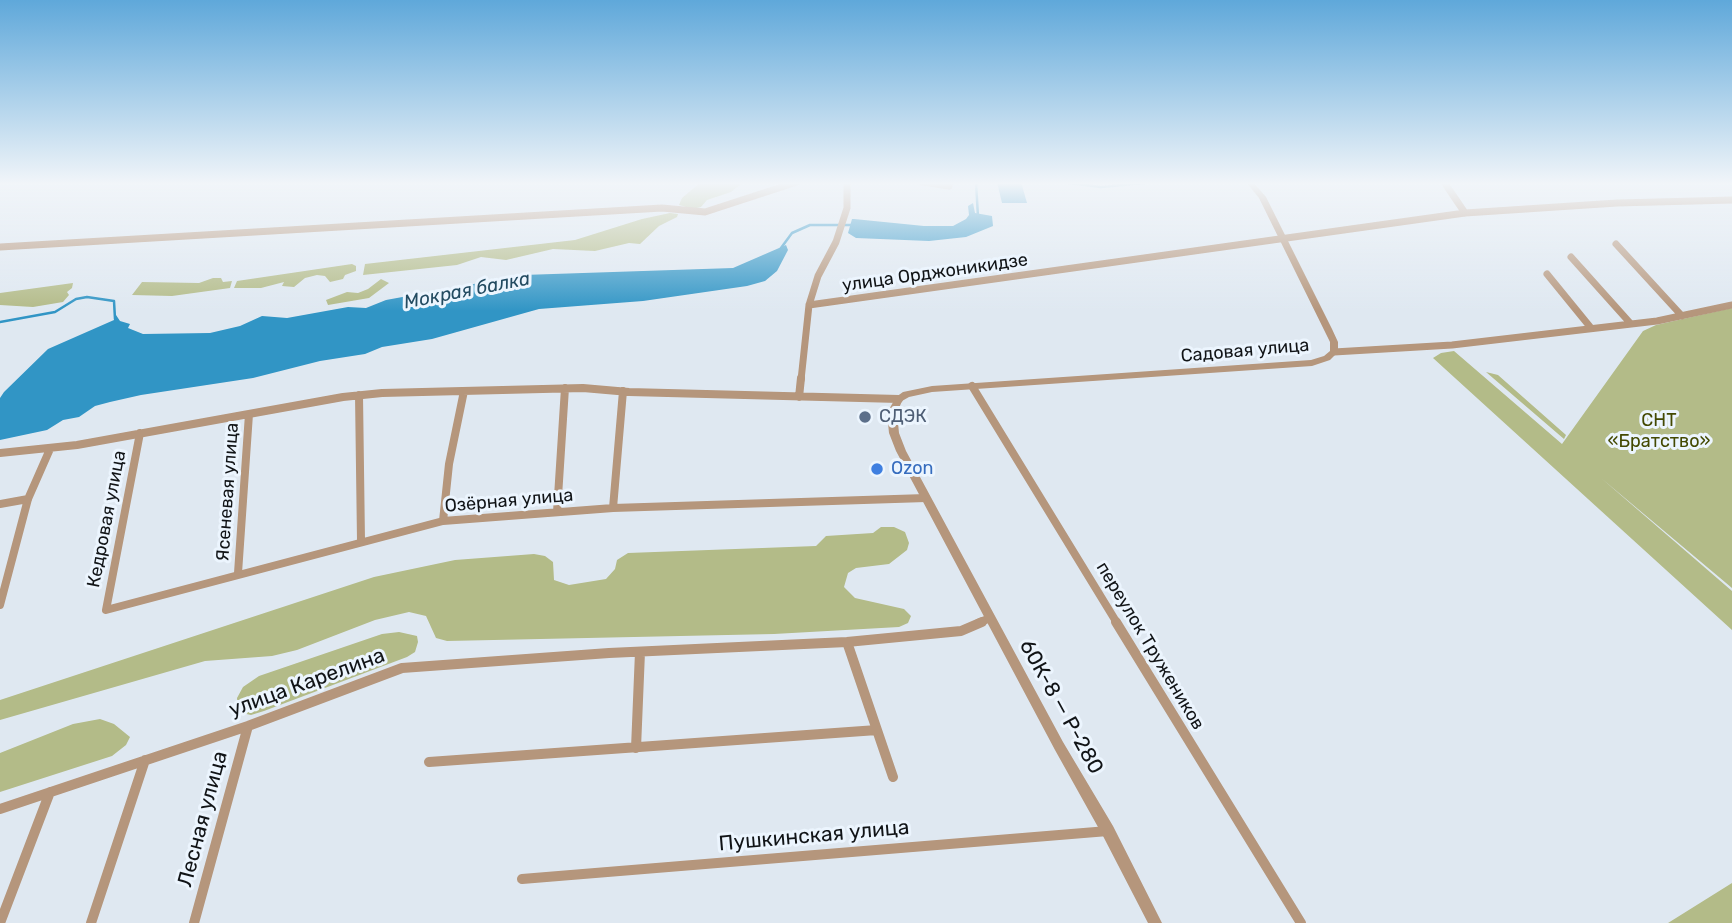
<!DOCTYPE html>
<html>
<head>
<meta charset="utf-8">
<style>
  body { margin:0 }
  canvas { display:block; background:#dfe8f1 }
</style>
</head>
<body>
<canvas width="1732" height="923"></canvas>
<script>
const g = document.querySelector('canvas').getContext('2d');
g.lineJoin = 'round';
function fill(path, color) {
  g.fillStyle = color;
  g.fill(path, 'evenodd');
}
function poly(rows) {
  const path = new Path2D();
  for (const r of rows) {
    path.moveTo(r[0], r[1]);
    for (let i = 2; i < r.length; i += 2) path.lineTo(r[i], r[i + 1]);
  }
  return path;
}
function stroke(path, color, width, dash) {
  g.strokeStyle = color;
  g.lineWidth = width;
  g.lineCap = dash ? 'butt' : 'round';
  g.setLineDash(dash || []);
  g.stroke(path);
}
function write(font, color, halo, rows, align = 'center') {
  g.font = font + ' Rubik,sans-serif';
  g.lineWidth = 6;
  g.setLineDash([]);
  g.textBaseline = 'middle';
  g.strokeStyle = halo;
  g.fillStyle = color;
  for (const [text, x, y, turn = 0] of rows) {
    g.save();
    g.translate(x, y);
    g.rotate((+turn || 0) * Math.PI / 180);
    g.textAlign = isNaN(turn) ? turn : align;
    if (halo) g.strokeText(text, 0, 0);
    g.fillText(text, 0, 0);
    g.restore();
  }
}
const green = poly([
  [701,182,744,182,731,192,707,200,701,207,693,209,679,205,682,198],
  [670,213,678,214,677,217,659,226,640,244,629,243,595,251,553,249,506,260,481,257,457,265,363,275,365,264,575,240,642,219],
  [352,264,356,266,356,271,345,275,343,279,330,282,325,276,317,275,305,278,294,287,282,286,284,282,261,288,234,288,237,281],
  [213,278,221,278,223,282,232,281,230,288,172,296,132,295,142,282,199,283],
  [381,279,389,283,369,298,328,305,326,300,347,292,358,293,368,289],
  [73,283,72,288,67,292,69,295,63,302,33,307,0,305,0,293],
  [1732,308,1732,588,1601,478,1732,591,1732,630,1433,358,1441,353,1454,351,1562,444,1643,331,1656,325],
  [1486,372,1498,375,1566,435,1564,439],
  [881,527,894,527,905,532,909,543,907,550,889,564,856,568,848,573,844,587,855,598,904,609,911,616,908,623,899,627,774,634,447,641,436,638,426,616,409,612,375,620,297,650,272,656,205,661,0,720,0,700,374,577,455,560,534,554,545,556,553,562,554,580,569,585,606,579,615,569,617,560,628,553,816,546,826,536,873,533],
  [399,632,417,636,418,642,415,652,407,657,264,711,251,715,242,713,238,709,237,698,243,687,259,676,382,634],
  [100,719,114,724,130,737,126,745,112,756,0,792,0,753,73,724],
  [1732,883,1732,923,1668,923]
]);
const water = poly([
  [1021,182,1027,203,1002,203,997,182],
  [973,203,975,213,992,216,993,226,966,237,929,241,856,238,848,233,852,219,854,219,924,226,953,226,966,219,969,215,968,206],
  [786,245,788,250,777,271,765,281,747,286,643,301,539,309,432,339,382,347,365,354,320,361,253,378,141,395,110,402,95,406,79,417,63,420,47,430,0,440,0,398,4,392,48,349,114,320,116,315,120,321,130,324,128,328,143,334,210,333,240,326,262,316,287,318,348,307,366,308,386,300,523,275,733,268]
]);
const stream = poly([
  [976,182,978,217],
  [1060,182,1101,187,1156,182],
  [781,248,792,233,810,225,852,225],
  [0,322,55,312,76,299,87,297,114,301,115,319]
]);
const minorFar2 = poly([
  [922,182,949,186],
  [1444,182,1465,213],
  [1616,244,1682,316],
  [0,247,662,208,705,212,797,182],
  [1571,257,1631,324],
  [1547,274,1591,328],
  [809,305,1465,213,1617,203,1732,200],
  [1334,352,1452,345,1657,321,1732,305],
  [801,380,809,305,818,276,836,242,847,208,847,182]
]);
const minorFar1 = poly([
  [972,386,1117,623],
  [359,395,361,541],
  [799,397,801,378],
  [140,433,106,610,443,521,613,508,926,498],
  [0,453,77,445,343,397,382,393,583,388,629,392,899,399],
  [0,504,28,499],
  [613,508,623,391],
  [557,512,565,388],
  [443,521,449,464,464,391],
  [238,573,249,414],
  [0,605,28,499,50,449],
  [978,623,990,618]
]);
const minor = poly([
  [1116,622,1301,923],
  [847,642,893,777],
  [636,748,640,652],
  [429,762,877,730],
  [0,809,248,726,402,668,609,653,847,642,961,631,982,622],
  [522,879,1108,831],
  [0,923,50,792],
  [91,923,145,760],
  [194,923,248,726]
]);
const tertiary = poly([
  [1246,182,1253,182,1266,197,1332,329,1338,342,1338,352,1330,360,1312,366,932,392,909,397,902,401,897,413,899,433,906,451,1063,742,1113,826,1162,923,1148,923,1103,836,1055,750,896,451,889,433,887,413,896,397,903,392,932,386,1311,360,1324,356,1330,351,1330,342,1259,198,1246,182]
]);
const markers = [
  [865,417,7,"#5c6f8a"],
  [877,469,7,"#3f7fe0"]
];
const streetNames = [
  ["улица Орджоникидзе",935,273,-8],
  ["Садовая улица",1245,351,-5],
  ["Ясеневая улица",228,492,-86],
  ["Озёрная улица",509,501,-5],
  ["Кедровая улица",107,519,-79],
  ["переулок Тружеников",1150,646,59]
];
const serviceNames = [
  ["СДЭК",879,417]
];
const parkNames = [
  ["СНТ",1659,421],
  ["«Братство»",1659,442]
];
const shopNames = [
  ["Ozon",891,469]
];
const waterNames = [
  ["Мокрая балка",467,291,-11]
];
const nearStreetnames = [
  ["улица Карелина",307,683,-20],
  ["60К-8 — Р-280",1061,707,61],
  ["Лесная улица",203,819,-75],
  ["Пушкинская улица",814,836,-5]
];
fill(green, '#b3bb88');
fill(water, '#3195c5');
stroke(stream, '#3195c5', 2.5);
stroke(minorFar2, '#b5967c', 7);
stroke(minorFar1, '#b5967c', 8);
stroke(minor, '#b5967c', 10);
fill(tertiary, '#b5967c');
const sky = g.createLinearGradient(0, 0, 0, 311);
sky.addColorStop(0, '#5fa8da');
sky.addColorStop(0.59, '#f1f5f9');
sky.addColorStop(1, '#f1f5f900');
g.fillStyle = sky;
g.fillRect(0, 0, 1732, 311);
for (const [x, y, r, color] of markers) {
  const dot = new Path2D();
  dot.arc(x, y, r, 0, 2 * Math.PI);
  g.fillStyle = color;
  g.fill(dot);
  stroke(dot, '#ecf5fe', 2.5);
}
write('18px', '#111417', '#ecf5fe', streetNames);
write('18px', '#4e5e75', '#ecf5fe', serviceNames, 'left');
write('18px', '#434902', '#ecf5fe', parkNames);
write('18px', '#366cbe', '#ecf5fe', shopNames, 'left');
write('italic 19px', '#234b61', '#ecf5fe', waterNames);
write('21px', '#111417', '#ecf5fe', nearStreetnames);
</script>
</body>
</html>
